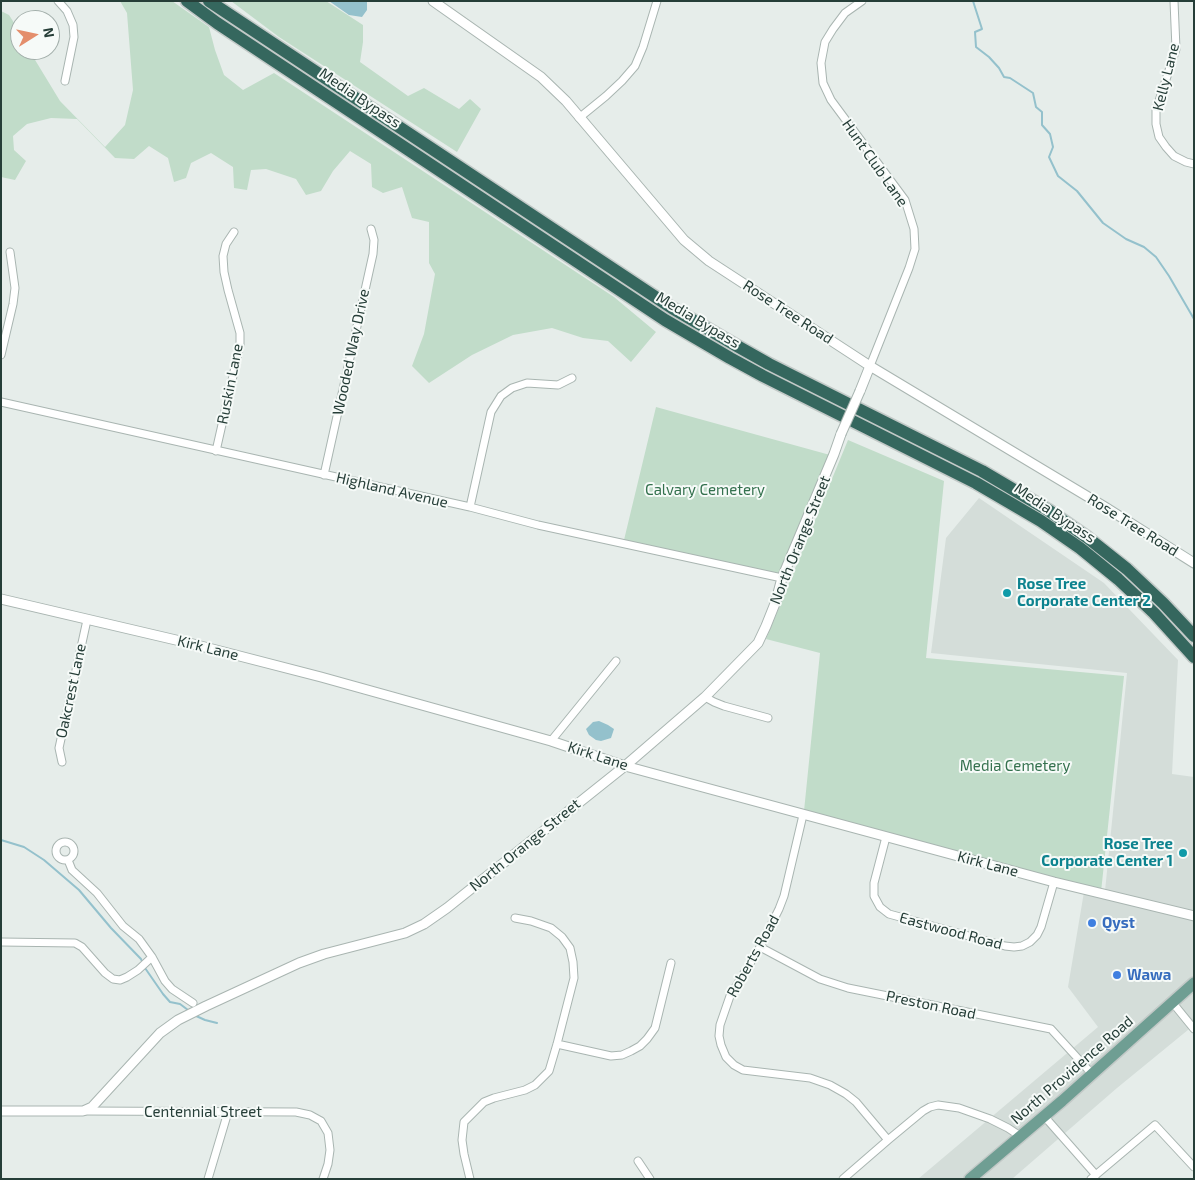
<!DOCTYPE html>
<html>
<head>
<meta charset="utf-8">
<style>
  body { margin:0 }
  #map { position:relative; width:1195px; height:1180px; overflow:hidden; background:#e6edea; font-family:"Exo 2",sans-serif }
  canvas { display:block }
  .frame { position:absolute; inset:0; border:2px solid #263e38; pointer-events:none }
  .north { position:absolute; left:10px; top:10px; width:50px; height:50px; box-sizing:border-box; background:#f6faf8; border:1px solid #a3afab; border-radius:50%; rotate:80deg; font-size:14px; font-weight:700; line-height:20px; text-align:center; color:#263e38 }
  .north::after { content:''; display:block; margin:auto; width:18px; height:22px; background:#e48e6c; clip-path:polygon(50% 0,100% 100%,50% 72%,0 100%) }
</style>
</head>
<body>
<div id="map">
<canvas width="1195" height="1180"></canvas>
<div class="frame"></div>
<div class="north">N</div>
</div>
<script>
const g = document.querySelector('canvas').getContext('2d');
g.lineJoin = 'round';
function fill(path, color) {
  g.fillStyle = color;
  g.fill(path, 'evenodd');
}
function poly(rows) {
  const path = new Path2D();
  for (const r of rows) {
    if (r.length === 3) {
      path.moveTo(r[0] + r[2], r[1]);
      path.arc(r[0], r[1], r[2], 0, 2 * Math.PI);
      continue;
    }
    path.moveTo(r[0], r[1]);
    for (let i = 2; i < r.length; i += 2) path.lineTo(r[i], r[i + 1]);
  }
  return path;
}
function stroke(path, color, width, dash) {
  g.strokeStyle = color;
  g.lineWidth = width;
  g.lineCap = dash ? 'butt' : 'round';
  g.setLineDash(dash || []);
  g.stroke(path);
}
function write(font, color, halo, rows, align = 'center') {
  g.font = font + ' "Exo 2",sans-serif';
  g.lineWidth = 4;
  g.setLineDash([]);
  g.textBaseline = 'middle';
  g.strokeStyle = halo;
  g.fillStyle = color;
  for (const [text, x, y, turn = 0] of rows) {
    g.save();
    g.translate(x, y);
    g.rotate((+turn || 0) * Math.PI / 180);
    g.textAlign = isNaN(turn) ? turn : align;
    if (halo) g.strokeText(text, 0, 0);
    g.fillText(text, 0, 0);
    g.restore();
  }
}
const built = poly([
  [979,498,1104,583,1178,660,1172,774,1194,777,1194,1025,1117,1088,1012,1179,918,1179,1098,1027,1068,987,1084,892,1105,891,1127,673,931,653,946,538]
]);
const green = poly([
  [120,1,172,1,209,27,215,50,224,75,243,90,274,73,614,297,656,332,631,362,608,341,583,338,552,328,513,335,472,355,429,383,412,366,424,334,435,274,429,263,429,222,412,218,402,187,383,193,372,187,371,164,350,151,333,171,321,191,306,195,296,179,266,169,251,170,247,190,234,188,233,167,211,153,191,163,186,178,174,182,168,158,149,146,134,159,115,158,77,119,51,118,27,124,13,136,14,150,26,161,15,180,1,177,1,11,9,15,20,32,20,50,29,50,60,101,105,147,125,125,133,90,127,13],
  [231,1,326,1,363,25,363,42,360,62,408,96,424,88,459,109,470,99,481,109,457,152,279,37],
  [656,407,830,455,780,572,774,574,624,540],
  [848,440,944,481,926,658,1124,676,1101,892,804,811,820,653,766,639]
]);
const water = poly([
  [329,1,367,1,367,10,362,17,349,15],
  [599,721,608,725,614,729,611,738,601,741,596,740,589,735,586,729,593,722]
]);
const stream = poly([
  [973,1,982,29,975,32,976,47,989,57,999,68,1004,77,1010,78,1033,93,1036,107,1042,112,1042,125,1050,134,1053,147,1049,157,1058,176,1077,191,1103,223,1126,239,1144,247,1156,257,1169,276,1194,319],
  [1,840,24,847,44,860,79,890,111,928,141,959,143,964],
  [145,968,163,994,170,1002,180,1004,188,1010],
  [194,1015,205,1020,217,1023]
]);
const minor = poly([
  [58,1,67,11,73,25,74,37,65,81],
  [862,1,845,13,833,29,825,42,821,63,823,83,831,100,905,200,914,229,915,249,909,268,870,366],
  [1174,1,1176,49,1156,110,1156,124,1159,137,1166,147,1174,156,1186,162,1194,164],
  [579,118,606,96,622,81,635,66,643,47,657,1],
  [1,355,13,304,15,288,10,252],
  [1,402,470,507,538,525,782,578],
  [216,451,240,345,240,333,228,290,224,272,223,256,226,244,234,232],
  [324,475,373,254,374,240,371,229],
  [470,507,491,412,501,396,512,388,527,383,558,385,572,378],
  [705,697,714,702,724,706,768,718],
  [551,741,616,661],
  [62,762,59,748,87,620],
  [803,815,784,896,779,909,760,947,730,996,720,1025,719,1036,721,1045,726,1057,734,1065,743,1070,810,1078,830,1085,846,1094,856,1102,888,1140],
  [886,837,874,883,874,896,880,907,889,914,900,917,1005,946,1014,947,1022,946,1030,942,1037,935,1041,927,1054,882],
  [65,851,9],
  [68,860,72,870,97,893,123,926,139,939,152,957,165,981,172,989,193,1003],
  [1,942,75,943,82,947,105,973,113,979,120,980,127,977,138,970,152,957],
  [760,947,820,979,848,988,1051,1029,1092,1074],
  [1172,1002,1194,1029],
  [557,1044,611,1056,622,1055,631,1051,640,1046,647,1039,655,1028,671,963],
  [84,1111,296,1112,310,1115,321,1121,328,1133,330,1150,328,1164,323,1179],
  [1044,1116,1096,1175],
  [638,1161,650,1179],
  [208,1179,228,1112],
  [470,1179,464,1154,462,1140,464,1122,484,1102,494,1098,525,1090,535,1085,549,1071,557,1044,574,978,573,962,570,948,562,937,551,928,531,921,515,918],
  [843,1179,888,1140,923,1111,930,1107,938,1105,959,1108,990,1119,1008,1128,1020,1136],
  [1091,1179,1155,1125,1194,1167]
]);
const tertiary = poly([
  [433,1,541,77,566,101,684,240,709,261,870,366,1105,507,1194,563],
  [860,391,870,366],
  [1,599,193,644,321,677,551,741,625,766,1054,882,1194,916],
  [1,1111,83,1111,92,1107,160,1033,178,1020,206,1006,299,963,324,954,405,933,424,924,447,908,625,766,705,697,758,643,766,626,776,601,782,578,834,454,841,434]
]);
const primary = poly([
  [970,1179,1062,1101,1194,983]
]);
const motorway = poly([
  [187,1,217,23,665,320,730,358,763,376,976,483,1041,521,1080,548,1118,579,1154,613,1194,657],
  [209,1,672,308,737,346,769,364,982,471,1048,510,1088,538,1127,569,1163,603,1194,636]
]);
const tertiaryBridge = poly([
  [841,434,860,391]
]);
const markers = [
  [1007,593,5,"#0f9aa8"],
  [1183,853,5,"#0f9aa8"],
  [1092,923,5,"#3f7fe0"],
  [1117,975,5,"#3f7fe0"]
];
const streetNames = [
  ["Kelly Lane",1166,77,-76],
  ["Media Bypass",360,98,34],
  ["Hunt Club Lane",875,163,55],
  ["Rose Tree Road",788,312,33],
  ["Media Bypass",698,320,31],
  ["Wooded Way Drive",351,352,-78],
  ["Ruskin Lane",230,384,-79],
  ["Highland Avenue",392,490,13],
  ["Media Bypass",1055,513,34],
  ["Rose Tree Road",1133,525,32],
  ["North Orange Street",800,540,-68],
  ["Kirk Lane",208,648,14],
  ["Oakcrest Lane",71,691,-78],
  ["Kirk Lane",598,756,18],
  ["North Orange Street",525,845,-39],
  ["Kirk Lane",988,864,15],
  ["Eastwood Road",951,931,15],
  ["Roberts Road",753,956,-61],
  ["Preston Road",931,1005,12],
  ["North Providence Road",1072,1070,-41],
  ["Centennial Street",203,1112]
];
const parkNames = [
  ["Calvary Cemetery",705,490],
  ["Media Cemetery",1015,766]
];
const cultureNames = [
  ["Rose Tree",1017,584],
  ["Corporate Center 2",1017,601],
  ["Rose Tree",1173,844,"right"],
  ["Corporate Center 1",1173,861,"right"]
];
const shopNames = [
  ["Qyst",1102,923],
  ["Wawa",1127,975]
];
fill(built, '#d4ddd9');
fill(green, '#c1dcc9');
fill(water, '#94c1cc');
stroke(stream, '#94c1cc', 2);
stroke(minor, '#a9b5b1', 9);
stroke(tertiary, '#a9b5b1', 11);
stroke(primary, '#c2c9c7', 14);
stroke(motorway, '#c2c9c7', 15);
stroke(minor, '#fff', 7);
stroke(tertiary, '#fff', 9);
stroke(primary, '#6f9e93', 11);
stroke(motorway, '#35675e', 12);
stroke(tertiaryBridge, '#a9b5b1', 11, []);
stroke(tertiaryBridge, '#fff', 9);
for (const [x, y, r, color] of markers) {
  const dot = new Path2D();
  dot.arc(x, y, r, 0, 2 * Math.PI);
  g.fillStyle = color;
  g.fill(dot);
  stroke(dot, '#f6faf8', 2);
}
write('15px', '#263e38', '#f6faf8', streetNames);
write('15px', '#34714e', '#f6faf8', parkNames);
write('bold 15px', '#0d838f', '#f6faf8', cultureNames, 'left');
write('bold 15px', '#366cbe', '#f6faf8', shopNames, 'left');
</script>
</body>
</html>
